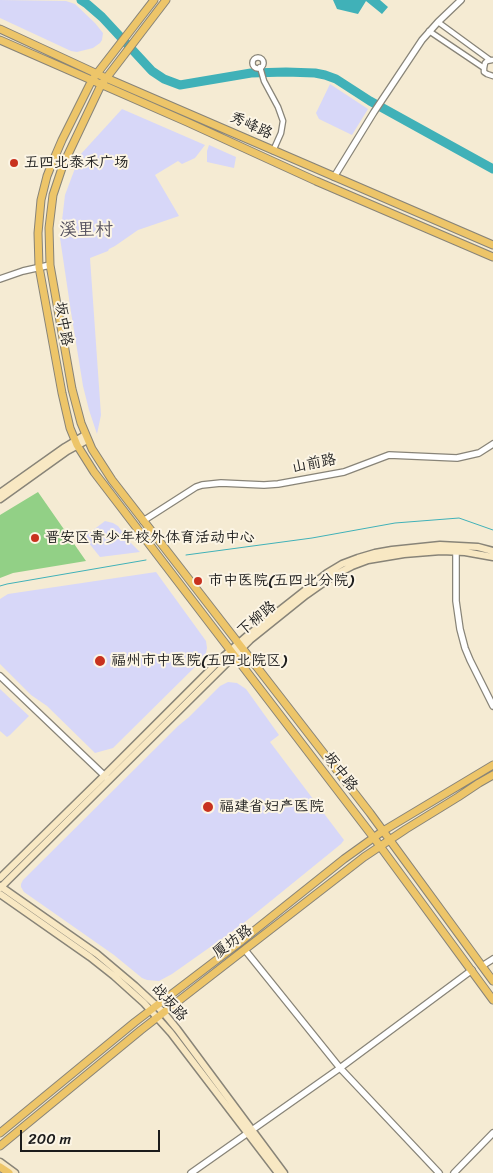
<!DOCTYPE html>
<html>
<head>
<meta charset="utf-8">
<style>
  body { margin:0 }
  #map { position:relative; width:493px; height:1173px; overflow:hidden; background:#f5ebd3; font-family:Sriracha,sans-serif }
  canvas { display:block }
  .scale { position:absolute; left:20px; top:1130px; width:140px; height:22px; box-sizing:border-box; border:2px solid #1c1c1c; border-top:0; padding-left:6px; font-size:15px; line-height:18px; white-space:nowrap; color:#1c1c1c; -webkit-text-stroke:4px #fcf5e5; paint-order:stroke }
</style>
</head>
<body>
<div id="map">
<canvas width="493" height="1173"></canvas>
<div class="scale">200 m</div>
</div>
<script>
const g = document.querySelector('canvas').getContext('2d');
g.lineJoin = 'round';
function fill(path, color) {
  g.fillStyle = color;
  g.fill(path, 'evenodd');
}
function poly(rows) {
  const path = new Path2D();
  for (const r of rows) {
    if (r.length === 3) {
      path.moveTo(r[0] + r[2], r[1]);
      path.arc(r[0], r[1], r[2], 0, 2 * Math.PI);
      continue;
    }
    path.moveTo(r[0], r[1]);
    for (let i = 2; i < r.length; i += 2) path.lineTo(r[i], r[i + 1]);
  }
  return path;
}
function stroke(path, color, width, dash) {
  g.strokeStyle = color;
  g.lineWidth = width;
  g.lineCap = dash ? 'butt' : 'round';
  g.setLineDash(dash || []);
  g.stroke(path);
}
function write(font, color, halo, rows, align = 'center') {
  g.font = font + ' Sriracha,"LXGW WenKai TC",sans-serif';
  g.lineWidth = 4;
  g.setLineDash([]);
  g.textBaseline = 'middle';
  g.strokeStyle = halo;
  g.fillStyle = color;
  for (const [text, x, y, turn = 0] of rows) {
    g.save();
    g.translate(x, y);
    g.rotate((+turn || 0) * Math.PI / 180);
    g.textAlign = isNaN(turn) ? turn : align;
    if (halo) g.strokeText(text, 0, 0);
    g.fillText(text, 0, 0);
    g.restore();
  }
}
const built = poly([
  [0,0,66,1,75,4,95,23,103,33,102,40,100,43,93,48,77,52,71,51,0,18],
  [330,84,368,109,352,135,319,119,316,113],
  [122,109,205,145,195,158,182,164,178,161,155,175,179,216,138,230,115,246,109,249,108,251,90,258,101,415,97,434,89,410,83,386,71,312,60,238,65,195,80,155],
  [209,145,236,157,234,168,207,162,207,151],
  [105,521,113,523,118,526,129,541,140,552,100,557,84,537],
  [156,572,206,641,207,648,206,653,203,659,113,748,95,753,47,706,31,695,0,664,0,599,8,594],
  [228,682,237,683,246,689,279,735,270,742,344,840,341,844,240,926,172,974,159,981,147,980,142,978,114,955,24,892,21,887,21,884,23,880,178,726,189,717,220,686],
  [0,689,29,716,10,735,7,737,0,731]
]);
const green = poly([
  [38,492,86,561,13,573,0,578,0,515]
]);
const water = poly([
  [333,0,380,0,388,7,382,14,366,1,358,14,337,9]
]);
const stream = poly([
  [186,555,312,538,395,523,459,518,493,530],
  [0,586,7,584,146,560]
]);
const river = poly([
  [81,0,87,4,102,17,152,71,164,79,180,85,251,73,286,72,315,73,325,75,336,79,370,101,493,169]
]);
const minor = poly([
  [438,22,490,60],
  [429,31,484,68],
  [258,63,5.5],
  [492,60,487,61,485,63,484,68,484,72,487,74,493,76],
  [260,67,264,81,278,107,283,121,281,133,273,151]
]);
const tertiary = poly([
  [334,177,374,112,422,40,438,22,461,0],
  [0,279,23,271,50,265],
  [143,521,196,487,202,485,221,483,264,485,278,484,344,472,389,455,457,458,479,453,493,444],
  [456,548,456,601,460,629,465,648,470,660,493,706],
  [0,676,107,778],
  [245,950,340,1068,439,1173],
  [482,966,493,959],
  [191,1173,340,1068,472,970],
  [454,1173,493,1133]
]);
const secondary = poly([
  [0,493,65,447,85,435],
  [0,499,67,451,87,440],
  [0,878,104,776,223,657,247,636,327,573,342,564,358,558,375,553,392,550,440,545,478,547,493,551],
  [0,886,97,954,135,986,163,1012,177,1029,284,1173],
  [0,888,250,640,306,595,333,576,352,566,368,560,404,554,441,551,465,552,493,557],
  [0,894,90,957,114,976,144,1003,171,1033,278,1173],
  [0,1162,15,1173]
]);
const primary = poly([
  [154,0,92,80,62,140,53,161,47,176,41,200,38,233,39,267,62,393,70,428,77,445,94,472,374,838,493,1000],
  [166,0,101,85,63,165,53,195,49,228,50,265,72,389,81,423,92,449,112,480,370,813,493,981],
  [0,29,106,78,493,245],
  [0,40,187,122,316,181,493,257],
  [0,1133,135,1022,240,942,344,859,383,831,493,765],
  [0,1146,141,1030,364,857,406,829,458,797,479,783,493,775],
  [0,1167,9,1173]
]);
const markers = [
  [14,163,5,"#c8321e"],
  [35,538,5,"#c8321e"],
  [198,581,5,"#c8321e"],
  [100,661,6,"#c8321e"],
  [208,807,6,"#c8321e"]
];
const streetNames = [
  ["秀峰路",251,126,24],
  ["坂中路",63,324,80],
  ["山前路",314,464,-11],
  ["下柳路",257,619,-40],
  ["坂中路",340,772,52],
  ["厦坊路",233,942,-37],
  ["战坂路",169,1003,47]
];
const poiNames = [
  ["五四北泰禾广场",24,163],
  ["晋安区青少年校外体育活动中心",45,538],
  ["市中医院(五四北分院)",208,581],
  ["福州市中医院(五四北院区)",111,661],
  ["福建省妇产医院",219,807]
];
const quarterNames = [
  ["溪里村",86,230]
];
fill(built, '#d7d7f8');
fill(green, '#92d086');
fill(water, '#40b1b8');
stroke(stream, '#40b1b8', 1);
stroke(river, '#40b1b8', 9);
stroke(minor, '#888478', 7);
stroke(tertiary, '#888478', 8);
stroke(secondary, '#888478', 9);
stroke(primary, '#888478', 9);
stroke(minor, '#fff', 4.5);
stroke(tertiary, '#fff', 5.5);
stroke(secondary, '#f8e8c3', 6);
stroke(primary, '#edc569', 7);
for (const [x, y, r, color] of markers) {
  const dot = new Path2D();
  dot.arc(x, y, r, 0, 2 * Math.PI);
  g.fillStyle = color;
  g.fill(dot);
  stroke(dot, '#fcf5e5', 2);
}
write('15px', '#1c1c1c', '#fcf5e5', streetNames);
write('15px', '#1c1c1c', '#fcf5e5', poiNames, 'left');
write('18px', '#54505e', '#fcf5e5', quarterNames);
</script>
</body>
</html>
